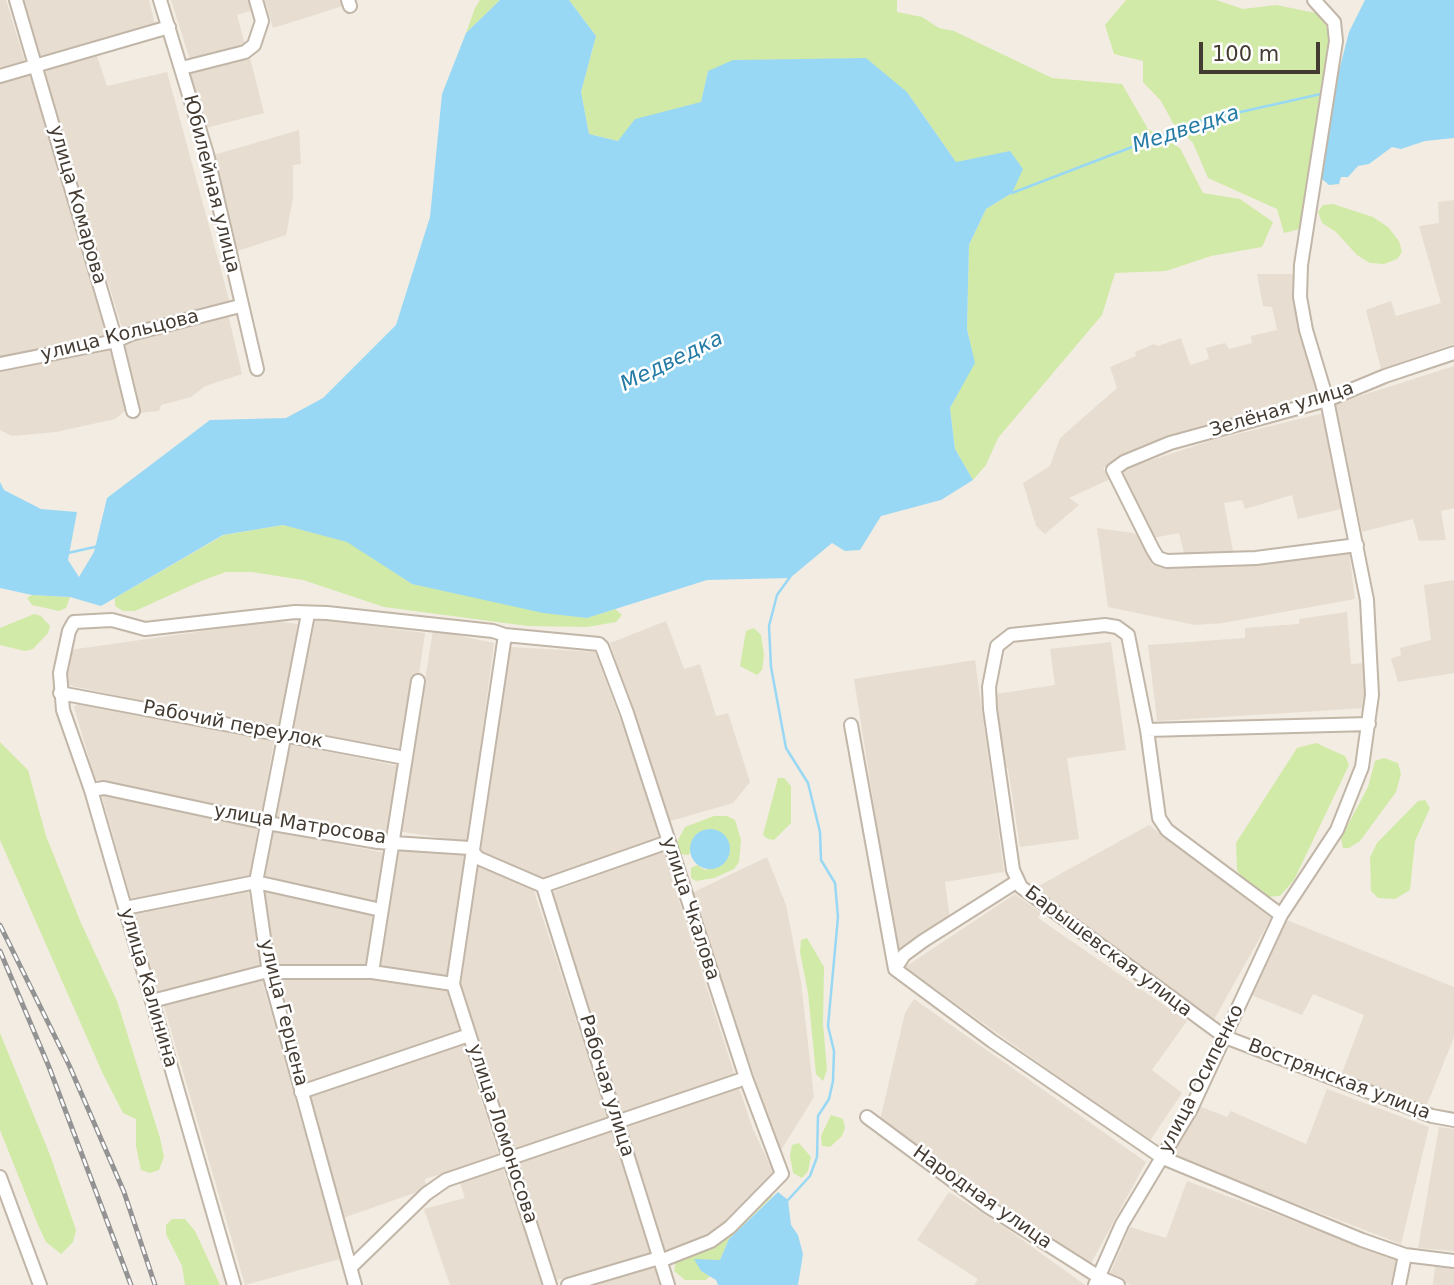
<!DOCTYPE html>
<html>
<head>
<meta charset="utf-8">
<style>
  body { margin:0 }
  #map { position:relative; width:1454px; height:1285px; overflow:hidden; background:#f2ece2; font-family:"DejaVu Sans",sans-serif }
  canvas { display:block }
  .scale { position:absolute; left:1199px; top:42px; width:121px; height:32px; box-sizing:border-box; border:4px solid #443b32; border-top:0; padding-left:9px; font-size:21px; line-height:24px; white-space:nowrap; color:#443b32; -webkit-text-stroke:5px #fff; paint-order:stroke }
</style>
</head>
<body>
<div id="map">
<canvas width="1454" height="1285"></canvas>
<div class="scale">100 m</div>
</div>
<script>
const g = document.querySelector('canvas').getContext('2d');
g.lineJoin = 'round';
function fill(path, color) {
  g.fillStyle = color;
  g.fill(path, 'evenodd');
}
function poly(rows) {
  const path = new Path2D();
  for (const r of rows) {
    if (r.length === 3) {
      path.moveTo(r[0] + r[2], r[1]);
      path.arc(r[0], r[1], r[2], 0, 2 * Math.PI);
      continue;
    }
    path.moveTo(r[0], r[1]);
    for (let i = 2; i < r.length; i += 2) path.lineTo(r[i], r[i + 1]);
  }
  return path;
}
function stroke(path, color, width, dash) {
  g.strokeStyle = color;
  g.lineWidth = width;
  g.lineCap = dash ? 'butt' : 'round';
  g.setLineDash(dash || []);
  g.stroke(path);
}
function write(font, color, halo, rows, align = 'center') {
  g.font = font + ' "DejaVu Sans",sans-serif';
  g.lineWidth = 5;
  g.setLineDash([]);
  g.textBaseline = 'middle';
  g.strokeStyle = halo;
  g.fillStyle = color;
  for (const [text, x, y, turn = 0] of rows) {
    g.save();
    g.translate(x, y);
    g.rotate((+turn || 0) * Math.PI / 180);
    g.textAlign = isNaN(turn) ? turn : align;
    if (halo) g.strokeText(text, 0, 0);
    g.fillText(text, 0, 0);
    g.restore();
  }
}
const residential = poly([
  [0,0,6,0,25,62,0,69],
  [22,0,149,0,156,28,39,60],
  [171,0,252,0,254,10,237,15,245,45,190,60],
  [265,0,341,0,343,6,273,28],
  [96,53,107,86,167,72,230,303,122,328,43,67],
  [249,54,264,113,206,128,189,71],
  [29,71,107,339,0,359,0,80],
  [299,130,301,164,293,165,293,198,286,235,235,252,214,155],
  [1454,200,1454,344,1381,369,1366,310,1391,301,1396,316,1441,303,1419,226,1439,223,1438,202],
  [1257,274,1293,274,1294,300,1321,390,1202,427,1117,460,1103,468,1110,479,1069,498,1079,505,1045,534,1036,526,1023,483,1050,466,1060,438,1117,388,1110,367,1136,356,1135,352,1154,344,1158,346,1181,338,1190,365,1209,359,1206,348,1225,343,1229,349,1252,343,1251,336,1277,330,1272,307,1263,306],
  [228,314,242,374,205,386,191,397,161,405,159,411,139,413,123,344,138,335],
  [110,349,126,410,115,419,56,432,12,436,0,430,0,370],
  [1454,366,1454,508,1441,511,1446,540,1419,541,1413,519,1362,532,1335,404],
  [1324,413,1341,509,1298,519,1292,495,1245,509,1242,500,1224,503,1234,556,1185,557,1179,533,1153,538,1121,470,1213,440],
  [1097,528,1133,533,1142,538,1152,565,1255,561,1349,551,1355,599,1223,623,1195,625,1108,607],
  [1454,580,1454,673,1398,682,1391,659,1401,655,1400,648,1431,640,1424,585],
  [1347,612,1351,664,1364,663,1366,708,1157,721,1148,645,1245,638,1245,628,1299,624,1299,619],
  [315,619,425,633,419,674,414,674,401,749,293,730],
  [274,621,298,624,280,730,67,685,70,650],
  [666,621,684,669,700,664,716,716,728,713,750,782,733,803,667,822,610,643],
  [433,630,494,643,468,842,397,831,405,805],
  [1111,642,1126,750,1067,758,1079,839,1020,847,1008,768,1005,768,996,694,1055,685,1050,649],
  [510,647,595,652,629,743,660,840,547,880,481,851],
  [975,660,1004,872,945,882,950,918,897,953,854,679],
  [79,702,274,741,261,817,95,779,74,707],
  [290,744,399,766,387,837,276,818],
  [105,795,258,828,249,878,132,903,102,796],
  [1149,825,1271,918,1212,1023,1035,888],
  [273,831,385,853,376,902,265,878],
  [396,845,465,853,448,976,378,969],
  [663,851,735,1076,620,1115,550,893],
  [767,857,786,905,801,982,814,1097,780,1152,692,893],
  [478,865,534,891,608,1118,514,1149,461,985],
  [248,889,261,966,158,995,135,911],
  [265,889,377,914,369,968,275,964],
  [1015,894,1041,913,1038,918,1187,1021,1152,1070,1182,1093,1149,1142,905,967],
  [1284,919,1454,987,1454,1037,1426,1107,1342,1073,1364,1015,1313,994,1302,1015,1251,995],
  [369,976,446,987,461,1034,307,1087,280,980],
  [261,977,340,1259,245,1285,163,1003],
  [914,999,1146,1162,1089,1267,880,1120,905,1013],
  [463,1042,499,1156,425,1179,426,1186,420,1191,343,1218,310,1093],
  [739,1088,753,1129,773,1172,717,1232,663,1255,625,1126],
  [1327,1089,1429,1127,1401,1244,1170,1155,1199,1106,1227,1117,1231,1111,1306,1144],
  [1439,1127,1454,1129,1454,1251,1418,1248],
  [611,1131,652,1252,557,1280,518,1159],
  [502,1166,544,1285,450,1285,424,1209,465,1198,459,1180],
  [1187,1181,1398,1260,1392,1285,1131,1285,1109,1276,1130,1227,1166,1238],
  [949,1192,1010,1231,1085,1285,974,1285,978,1279,917,1240],
  [657,1263,663,1285,593,1285,625,1275,624,1271],
  [1435,1266,1454,1268,1454,1285,1433,1285]
]);
const green = poly([
  [480,0,500,0,466,33,475,8],
  [569,0,897,0,897,12,922,17,939,28,954,31,1052,78,1122,84,1148,129,1180,148,1203,193,1240,199,1273,222,1262,247,1211,256,1166,271,1115,273,1102,315,998,438,986,465,973,480,955,449,950,408,974,363,967,329,969,245,986,209,1012,193,956,162,907,92,708,71,701,102,618,141,589,134,581,92,596,36],
  [1126,0,1216,0,1243,9,1276,5,1316,13,1332,33,1320,91,1300,229,1284,233,1277,209,1208,178,1193,143,1173,123,1161,101,1143,82,1143,61,1114,54,1105,25],
  [1333,204,1373,217,1388,227,1399,241,1402,252,1397,259,1384,264,1370,263,1357,255,1336,232,1322,223,1318,212,1323,205],
  [283,525,347,541,412,584,587,618,615,609,622,615,616,622,587,627,528,626,384,607,303,580,252,572,226,572,201,581,135,611,123,611,115,606,115,598,224,535],
  [32,595,70,597,66,608,59,611,32,605,27,598],
  [34,614,41,616,50,626,48,633,33,649,25,651,0,645,0,628],
  [754,628,761,635,764,655,762,670,757,675,740,666,746,631],
  [0,742,28,770,46,836,81,923,117,1001,160,1138,164,1157,159,1170,150,1173,141,1170,136,1146,136,1119,123,1113,103,1074,0,840],
  [1316,743,1345,756,1349,765,1294,880,1280,896,1266,897,1245,883,1237,870,1236,843,1297,748],
  [1384,758,1398,763,1401,774,1396,792,1360,841,1349,848,1343,848,1341,838,1368,787,1375,761],
  [778,778,784,778,791,786,791,823,774,840,768,839,763,835],
  [1425,800,1430,808,1415,841,1410,890,1395,899,1378,898,1371,891,1370,857,1377,843,1418,801],
  [714,816,727,816,735,820,741,840,739,862,734,869,714,878,696,881,691,878,691,868,697,865,707,871,693,839,689,855,678,854,677,842,685,827],
  [807,938,824,967,823,1024,827,1070,823,1081,816,1074,808,993,800,952,801,940],
  [0,1033,50,1155,76,1230,73,1242,61,1254,46,1242,38,1225,0,1130],
  [831,1115,843,1119,845,1128,842,1136,830,1147,822,1146,821,1136],
  [799,1143,811,1157,808,1171,802,1178,793,1173,790,1155,792,1145],
  [771,1193,772,1197,729,1239,720,1260,709,1262,701,1271,710,1276,706,1280,685,1280,674,1271,676,1261],
  [172,1219,185,1219,195,1231,220,1285,185,1285,182,1266,166,1234,166,1225]
]);
const water = poly([
  [500,0,569,0,596,36,581,92,589,134,618,141,635,119,701,102,708,71,733,60,866,58,907,92,956,162,1010,151,1023,169,1012,193,986,209,969,245,967,329,975,363,950,408,955,449,973,480,941,500,881,516,860,550,845,551,832,543,790,578,707,580,587,618,543,613,412,584,347,542,283,525,223,535,101,606,70,597,32,595,0,588,0,482,4,490,41,509,77,512,68,560,79,577,94,552,107,498,210,420,286,418,323,398,396,325,430,217,442,94,466,33],
  [1365,0,1454,0,1454,138,1425,141,1401,149,1392,147,1369,164,1358,166,1348,177,1341,177,1339,184,1329,185,1322,179,1322,172,1337,79,1349,32],
  [710,849,20],
  [778,1192,788,1200,791,1225,798,1235,803,1254,798,1285,718,1285,716,1280,701,1271,694,1259,720,1260,729,1239]
]);
const stream = poly([
  [1012,193,1200,121,1321,94],
  [68,553,99,546],
  [788,1200,810,1176,817,1157,818,1116,829,1099,833,1081,834,1051,828,1026,838,917,835,883,821,860,820,832,808,783,786,748,771,667,769,626,777,595,790,577]
]);
const minor = poly([
  [16,0,116,341,133,411],
  [160,0,207,154,257,369],
  [348,0,350,6],
  [182,68,245,52,254,45,262,21,256,0],
  [0,76,169,27],
  [0,364,116,341,131,334,240,306],
  [1357,545,1256,558,1167,561,1158,558,1153,550,1113,470,1124,462,1170,443,1327,400,1385,376,1454,353],
  [308,614,256,882,269,973,355,1285],
  [505,635,453,984,550,1285],
  [60,693,405,758],
  [851,725,895,969,992,1041,1163,1158,1362,1240,1405,1255,1454,1261],
  [1147,730,1369,724],
  [91,790,104,788,267,823,378,842,470,848,478,858,543,886],
  [543,886,668,1285],
  [543,886,668,842],
  [125,908,256,882,381,910],
  [1281,915,1167,830,1159,818,1147,730,1128,635,1117,627,1105,625,1011,635,997,646,989,687,990,709,1013,870,1021,887,1225,1037,1432,1116,1454,1120],
  [895,969,904,955,923,941,1016,882],
  [372,972,418,681],
  [152,1001,264,972,372,972,453,984],
  [301,1092,469,1035],
  [867,1117,987,1206,1099,1277,1118,1285],
  [0,1177,40,1285],
  [351,1267,426,1194,446,1180,746,1078],
  [234,1285,91,790,63,710,60,673,69,631,74,622,112,620,145,629,295,612,327,613,493,631,505,635,599,644,602,647,627,713,746,1078,782,1174,730,1227,711,1241,660,1261],
  [568,1285,659,1258],
  [1095,1285,1122,1224,1191,1109,1281,915,1337,830,1362,767,1372,695,1367,600,1327,400,1306,330,1300,297,1301,265,1336,41,1334,22,1314,0],
  [1399,1285,1405,1255]
]);
const rail = poly([
  [0,925,69,1065,124,1192,155,1285],
  [0,951,49,1067,131,1285]
]);
const streetNames = [
  ["Юбилейная улица",211,184,76],
  ["улица Комарова",77,205,74],
  ["улица Кольцова",120,336,-14],
  ["Зелёная улица",1282,410,-17],
  ["Рабочий переулок",233,725,11],
  ["улица Матросова",300,825,9],
  ["улица Чкалова",690,909,72],
  ["Барышевская улица",1108,952,37],
  ["улица Калинина",148,988,74],
  ["улица Герцена",283,1013,76],
  ["улица Осипенко",1202,1079,-63],
  ["Вострянская улица",1339,1080,21],
  ["Рабочая улица",606,1086,73],
  ["улица Ломоносова",502,1134,72],
  ["Народная улица",982,1198,35]
];
const waterNames = [
  ["Медведка",1186,130,-18],
  ["Медведка",672,362,-26]
];
fill(residential, '#e7ddd0');
fill(green, '#d2eaa7');
fill(water, '#99d8f4');
stroke(stream, '#99d8f4', 2.5);
stroke(minor, '#c1b6a7', 16);
stroke(minor, '#fff', 12);
stroke(rail, '#939393', 5);
stroke(rail, '#fff', 2.5, [8]);
write('19px', '#443b32', '#fff', streetNames);
write('italic 21px', '#247ba6', '#fff', waterNames);
</script>
</body>
</html>
